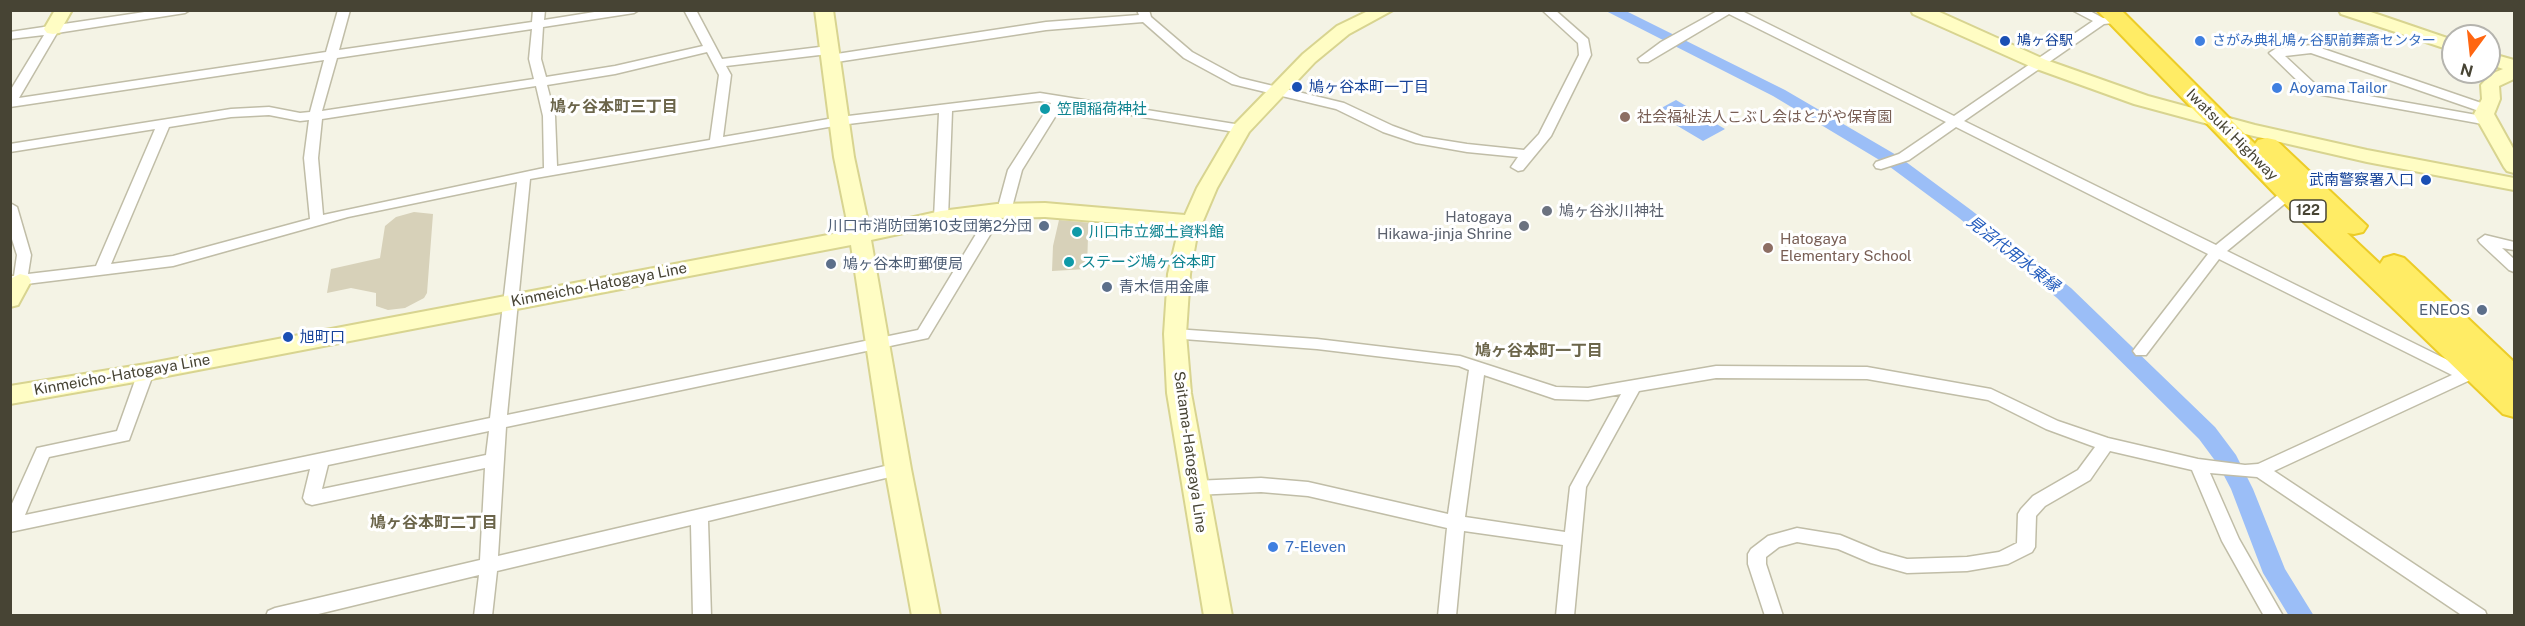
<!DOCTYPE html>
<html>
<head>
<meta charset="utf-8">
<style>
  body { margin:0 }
  #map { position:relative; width:2525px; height:626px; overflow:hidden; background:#f4f3e5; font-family:"Public Sans",sans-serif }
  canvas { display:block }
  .frame { position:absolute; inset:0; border:12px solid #474434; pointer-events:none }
  .north { position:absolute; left:2441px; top:24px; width:60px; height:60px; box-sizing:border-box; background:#fff; border:2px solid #b5b4ae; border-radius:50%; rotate:195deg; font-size:16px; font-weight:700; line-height:24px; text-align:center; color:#474434 }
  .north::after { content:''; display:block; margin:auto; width:21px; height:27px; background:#f61; clip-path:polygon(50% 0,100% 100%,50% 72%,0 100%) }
</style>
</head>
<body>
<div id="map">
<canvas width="2525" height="626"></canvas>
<div class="frame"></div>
<div class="north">N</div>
</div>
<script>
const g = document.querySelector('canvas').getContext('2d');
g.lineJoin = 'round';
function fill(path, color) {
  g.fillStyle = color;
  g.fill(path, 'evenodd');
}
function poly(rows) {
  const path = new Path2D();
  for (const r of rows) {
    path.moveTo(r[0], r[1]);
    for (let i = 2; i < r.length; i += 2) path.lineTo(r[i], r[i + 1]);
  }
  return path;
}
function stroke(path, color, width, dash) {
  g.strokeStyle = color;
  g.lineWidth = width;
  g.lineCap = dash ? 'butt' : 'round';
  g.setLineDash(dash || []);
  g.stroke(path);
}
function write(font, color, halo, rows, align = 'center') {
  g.font = font + ' "Public Sans","Noto Sans JP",sans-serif';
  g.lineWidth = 6;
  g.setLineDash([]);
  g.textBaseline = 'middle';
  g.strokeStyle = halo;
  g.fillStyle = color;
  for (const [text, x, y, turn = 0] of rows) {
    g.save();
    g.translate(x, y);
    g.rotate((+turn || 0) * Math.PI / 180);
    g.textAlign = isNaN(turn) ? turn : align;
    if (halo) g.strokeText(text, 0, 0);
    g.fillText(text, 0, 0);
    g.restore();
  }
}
const water = poly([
  [1676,100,1725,129,1703,141,1654,112]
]);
const canal = poly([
  [1604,10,1624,10,1785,90,1898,156,1971,210,2071,288,2215,427,2236,455,2253,489,2285,569,2314,616,2289,616,2263,573,2231,489,2219,466,2199,439,2057,298,1959,218,1886,164,1773,96,1604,10]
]);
const building = poly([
  [414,212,433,214,427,293,424,298,405,308,388,310,376,306,376,293,351,288,327,293,331,269,380,258,385,226,396,217],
  [1059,220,1102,224,1100,237,1088,236,1087,269,1052,271,1053,246]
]);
const street = poly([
  [158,10,190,10,185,13,57,33,19,98,326,52,338,10,350,10,339,50,532,22,533,10,545,10,544,20,607,10,639,10,634,13,543,27,541,59,546,77,615,66,703,46,684,10,696,10,722,59,828,46,834,50,828,54,726,66,731,75,723,137,840,117,1040,93,1241,125,1247,129,1241,133,1063,104,1022,170,1011,211,1009,214,1002,215,928,338,506,427,498,556,898,463,904,464,906,469,904,474,898,475,708,521,711,616,693,616,691,525,497,571,492,616,474,616,479,575,310,616,266,616,268,611,275,608,480,560,485,468,312,505,306,503,303,498,310,469,10,532,10,508,37,448,117,431,138,372,140,368,146,366,152,368,154,372,129,440,49,457,25,515,490,418,517,182,348,217,173,266,10,286,10,276,14,276,17,255,10,233,10,203,17,207,31,255,28,274,96,266,155,129,10,152,10,144,231,109,269,107,300,113,310,112,324,60,10,107,10,91,44,35,10,39,10,32,158,10],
  [532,29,529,59,534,79,322,111,337,58,532,29],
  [707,52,719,75,710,140,557,166,555,116,547,85,615,74,707,52],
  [536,86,543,116,544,168,323,215,318,158,322,119,536,86],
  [1040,101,1051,103,1008,170,998,207,992,208,990,211,918,330,507,415,530,179,840,125,939,113,934,218,941,222,948,218,952,111,1040,101],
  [269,115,300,121,309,120,304,158,310,219,173,256,111,264,169,127,231,117,269,115],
  [489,431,486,455,322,489,328,465,489,431],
  [1137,10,1149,10,1151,17,1192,52,1240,78,1344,103,1393,126,1423,137,1467,144,1524,150,1539,134,1579,55,1578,43,1542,10,1555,10,1588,39,1591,55,1551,136,1523,170,1518,171,1511,167,1518,157,1467,152,1416,143,1383,132,1336,109,1232,84,1184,58,1143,22,1046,30,830,63,824,59,830,55,1046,22,1139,15,1137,10],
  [1719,10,1740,10,1954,116,2093,21,2072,10,2088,10,2103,18,2113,19,2113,23,2104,24,1964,121,2216,245,2284,190,2294,190,2296,193,2294,196,2227,251,2466,369,2475,365,2481,367,2483,371,2481,375,2274,471,2485,611,2487,616,2463,616,2257,477,2210,473,2239,539,2283,616,2264,616,2222,541,2192,470,2110,451,2090,480,2045,506,2036,516,2035,547,2032,552,2008,564,1967,571,1907,573,1871,563,1838,549,1797,542,1779,547,1766,557,1766,564,1783,616,1765,616,1748,564,1748,554,1751,549,1768,536,1797,528,1840,535,1881,552,1907,559,1967,557,1999,552,2017,543,2018,514,2021,509,2033,496,2078,470,2095,447,2046,429,1988,400,1867,379,1716,378,1639,391,1586,487,1574,616,1556,616,1563,545,1464,531,1456,616,1438,616,1447,528,1308,496,1261,492,1194,495,1188,493,1186,488,1188,483,1194,481,1261,478,1308,482,1448,514,1469,370,1459,366,1317,349,1170,338,1167,334,1175,329,1317,339,1460,356,1556,387,1588,388,1716,366,1867,367,1991,389,2058,421,2108,438,2198,459,2245,465,2258,464,2452,375,2219,259,2146,355,2136,355,2133,351,2136,347,2208,254,1956,127,1909,160,1881,169,1876,168,1874,165,1876,162,1899,154,1946,122,1729,14,1648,62,1640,62,1638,59,1661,42,1719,10],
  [1484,375,1555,399,1588,400,1621,394,1570,487,1565,532,1465,517,1484,375],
  [2312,45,2490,106,2492,109,2490,112,2482,112,2311,53,2285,56,2314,83,2324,88,2488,117,2494,121,2488,125,2317,94,2306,89,2269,53,2275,49,2312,45],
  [2485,235,2514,242,2514,250,2502,248,2514,259,2514,272,2509,270,2480,243,2478,240,2485,235]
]);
const secondary = poly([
  [55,10,72,10,59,33,53,34,47,33,44,29,55,10],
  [815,10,833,10,854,157,869,227,941,211,997,204,1045,203,1185,215,1197,188,1234,125,1303,54,1337,26,1370,10,1393,10,1349,34,1315,62,1249,132,1217,188,1197,235,1190,274,1186,334,1191,393,1232,616,1204,616,1167,393,1164,334,1168,274,1179,228,1045,217,997,218,941,225,871,240,911,469,940,616,912,616,885,469,851,245,146,380,10,404,10,386,146,364,849,231,834,157,815,10],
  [1911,10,1935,10,2046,60,2148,96,2255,125,2367,150,2514,178,2514,190,2367,162,2245,134,2134,104,2034,68,1913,14,1911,10],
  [2339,10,2365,10,2453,40,2453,51,2341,14,2339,10],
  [2489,53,2514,60,2514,79,2499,86,2500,99,2494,114,2514,150,2514,173,2507,171,2504,167,2474,114,2482,99,2481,85,2491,74,2503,69,2489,64,2489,53],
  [20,274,28,276,31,281,18,305,10,307,10,279,20,274]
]);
const highway = poly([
  [2097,10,2121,10,2255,144,2258,140,2267,138,2276,140,2367,226,2363,232,2354,234,2347,233,2380,264,2384,258,2394,255,2404,258,2514,362,2514,417,2503,414,2280,199,2097,10]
]);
const markers = [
  [2005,41,6,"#1a4fb4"],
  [2200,41,6,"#3f7fe0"],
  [1297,87,6,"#1a4fb4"],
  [2277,88,6,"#3f7fe0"],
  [1045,109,6,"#0f9aa8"],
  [1625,117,6,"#8d6e63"],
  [2426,180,6,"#1a4fb4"],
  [1547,211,6,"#6b7280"],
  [1044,226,6,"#5c6f8a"],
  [1524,226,6,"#6b7280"],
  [1077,232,6,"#0f9aa8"],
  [1768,248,6,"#8d6e63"],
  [1069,262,6,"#0f9aa8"],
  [831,264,6,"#5c6f8a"],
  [1107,287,6,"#5c6f8a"],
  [2482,310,6,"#5c6f8a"],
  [288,337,6,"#1a4fb4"],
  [1273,547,6,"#3f7fe0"]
];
const farTransitnames = [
  ["鳩ヶ谷駅",2017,41]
];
const farShopnames = [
  ["さがみ典礼鳩ヶ谷駅前葬斎センター",2212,41]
];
const shields = [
  [2308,211,36]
];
const shieldNames = [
  ["122",2308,211]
];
const transitNames = [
  ["鳩ヶ谷本町一丁目",1309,87],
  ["武南警察署入口",2414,180,"right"],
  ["旭町口",300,337]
];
const shopNames = [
  ["Aoyama Tailor",2289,88],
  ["7-Eleven",1285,547]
];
const cultureNames = [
  ["笠間稲荷神社",1057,109],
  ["川口市立郷土資料館",1089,232],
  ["ステージ鳩ヶ谷本町",1081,262]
];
const educationNames = [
  ["社会福祉法人こぶし会はとがや保育園",1637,117],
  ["Hatogaya",1780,239],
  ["Elementary School",1780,256]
];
const streetNames = [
  ["Iwatsuki Highway",2232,135,45],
  ["Kinmeicho-Hatogaya Line",599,285,-11],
  ["Kinmeicho-Hatogaya Line",122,375,-10],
  ["Saitama-Hatogaya Line",1190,452,82]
];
const worshipNames = [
  ["鳩ヶ谷氷川神社",1559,211],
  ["Hatogaya",1512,217,"right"],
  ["Hikawa-jinja Shrine",1512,234,"right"]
];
const serviceNames = [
  ["川口市消防団第10支団第2分団",1032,226],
  ["鳩ヶ谷本町郵便局",843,264,"left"],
  ["青木信用金庫",1119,287,"left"],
  ["ENEOS",2470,310]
];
const neighbourhoodNames = [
  ["鳩ヶ谷本町三丁目",614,107],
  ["鳩ヶ谷本町一丁目",1539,351],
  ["鳩ヶ谷本町二丁目",434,523]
];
const waterNames = [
  ["見沼代用水東縁",2013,254,38]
];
fill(water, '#9bbef7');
fill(canal, '#9bbef7');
fill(building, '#d7d1b9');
stroke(street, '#c0bda7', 3);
stroke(secondary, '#d8d490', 4);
stroke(highway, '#eccc27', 4);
fill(street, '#fff');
fill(secondary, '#fffdc4');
fill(highway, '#ffec65');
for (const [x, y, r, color] of markers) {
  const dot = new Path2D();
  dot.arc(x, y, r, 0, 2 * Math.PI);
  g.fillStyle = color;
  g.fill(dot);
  stroke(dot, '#fff', 2);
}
write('14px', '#164399', '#fff', farTransitnames, 'left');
write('14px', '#366cbe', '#fff', farShopnames, 'left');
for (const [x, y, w] of shields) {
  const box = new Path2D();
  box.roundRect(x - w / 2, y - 11, w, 22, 4.5);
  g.fillStyle = '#fff';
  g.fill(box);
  stroke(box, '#474434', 1.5);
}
write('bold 14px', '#474434', null, shieldNames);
write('15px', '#164399', '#fff', transitNames, 'left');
write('15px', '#366cbe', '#fff', shopNames, 'left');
write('15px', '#0d838f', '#fff', cultureNames, 'left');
write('15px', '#785e54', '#fff', educationNames, 'left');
write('15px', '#474434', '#fff', streetNames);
write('15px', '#5b616d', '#fff', worshipNames, 'left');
write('15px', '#4e5e75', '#fff', serviceNames, 'right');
write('bold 16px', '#6b654a', '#fff', neighbourhoodNames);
write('italic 16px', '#235cbd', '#fff', waterNames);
</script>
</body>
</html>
